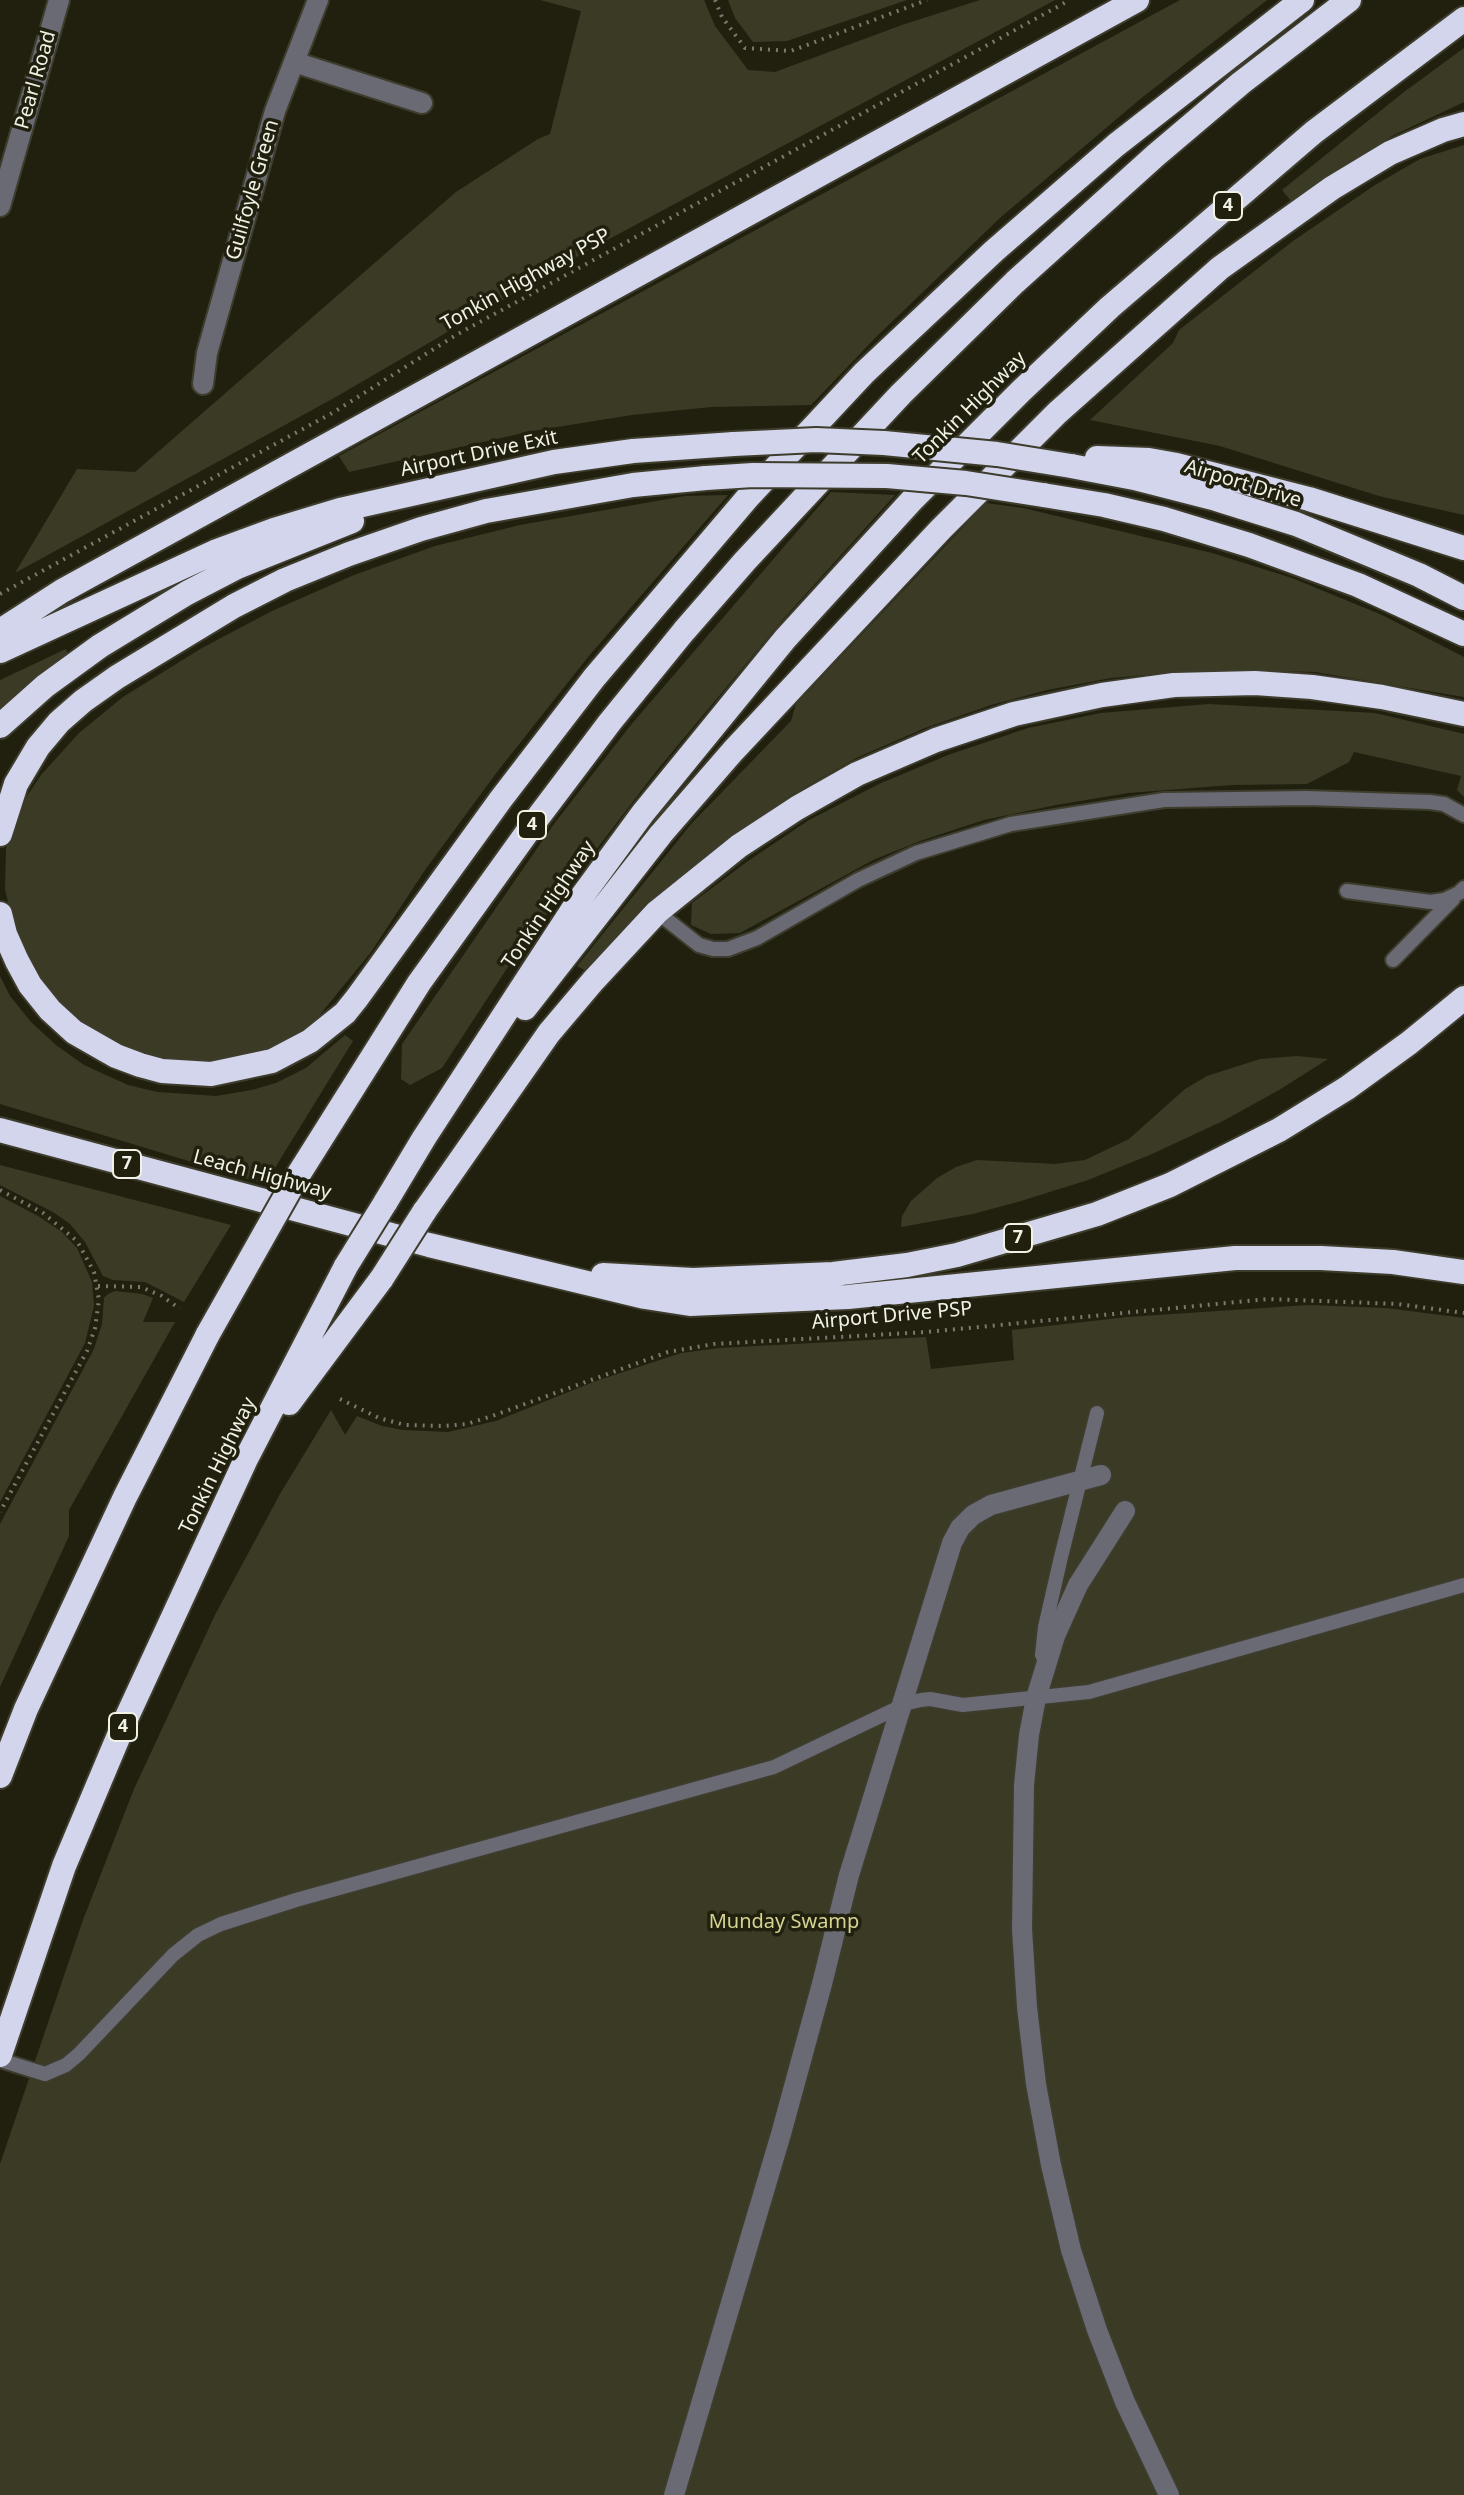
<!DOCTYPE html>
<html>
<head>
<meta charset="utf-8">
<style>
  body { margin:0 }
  canvas { display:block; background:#21200f }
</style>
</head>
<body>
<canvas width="1464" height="2495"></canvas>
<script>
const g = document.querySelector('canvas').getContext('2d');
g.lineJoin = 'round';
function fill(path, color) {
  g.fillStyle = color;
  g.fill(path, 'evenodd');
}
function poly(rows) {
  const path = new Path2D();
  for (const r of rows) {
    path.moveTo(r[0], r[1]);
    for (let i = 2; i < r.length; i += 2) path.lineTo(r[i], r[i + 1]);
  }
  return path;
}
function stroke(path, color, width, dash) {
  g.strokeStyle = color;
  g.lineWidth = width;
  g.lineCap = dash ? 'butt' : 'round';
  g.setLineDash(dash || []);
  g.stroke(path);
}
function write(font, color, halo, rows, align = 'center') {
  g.font = font + ' "Noto Sans",sans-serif';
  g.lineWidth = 7;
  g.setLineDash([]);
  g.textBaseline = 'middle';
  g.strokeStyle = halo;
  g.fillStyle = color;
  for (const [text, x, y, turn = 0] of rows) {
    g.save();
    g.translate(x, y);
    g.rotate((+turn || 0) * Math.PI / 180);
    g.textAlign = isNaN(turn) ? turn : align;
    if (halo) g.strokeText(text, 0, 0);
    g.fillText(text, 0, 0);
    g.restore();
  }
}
const green = poly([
  [540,0,704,0,715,26,748,70,775,72,902,25,980,0,1055,0,585,252,334,398,15,573,77,469,135,472,456,192,538,139,550,134,581,11],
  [728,0,907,0,787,41,753,42,735,18],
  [1180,0,1267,0,1139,100,1001,217,877,336,811,405,711,407,632,415,532,431,349,472,339,456],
  [1464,48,1464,102,1394,135,1332,172,1291,201,1282,190,1404,92],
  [1464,145,1464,515,1379,496,1220,446,1090,420,1173,343,1179,330,1293,241,1375,185,1420,159],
  [831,492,895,495,786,616,658,769,519,950,442,1068,410,1085,401,1079,402,1044,554,824,630,726],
  [728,495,588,657,497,772,425,870,371,952,318,1017,295,1036,268,1049,220,1061,166,1059,133,1050,101,1035,70,1013,51,995,37,975,24,953,12,920,5,889,6,849,21,805,41,775,79,733,123,697,202,648,272,611,354,575,435,546,520,525,685,496],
  [986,503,1023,508,1212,553,1292,578,1382,615,1464,657,1464,697,1315,672,1240,670,1178,672,1111,678,1047,690,991,705,925,728,856,758,788,797,726,841,588,972,577,966,692,823,791,721,796,704],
  [66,649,68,655,0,712,0,680],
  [1209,704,1375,713,1464,734,1464,797,1457,790,1461,776,1354,752,1349,762,1307,784,1232,785,1128,793,1056,805,984,820,920,841,873,860,740,933,711,934,691,925,692,903,748,861,809,820,879,784,948,755,1028,728,1101,713],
  [0,976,10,996,31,1022,56,1045,84,1065,128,1085,157,1092,216,1096,252,1090,276,1083,306,1068,345,1035,353,1041,265,1184,0,1104],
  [1297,1056,1328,1059,1279,1090,1223,1121,1152,1154,1088,1180,1021,1201,973,1214,901,1227,902,1216,911,1201,937,1178,956,1167,977,1160,1055,1164,1085,1160,1129,1139,1185,1089,1207,1076,1260,1059],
  [0,1165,73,1184,231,1225,184,1302,145,1282,113,1280,103,1276,85,1242,70,1224,53,1212,0,1185],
  [0,1196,38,1216,62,1232,77,1248,92,1282,94,1306,85,1343,0,1502],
  [115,1291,142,1294,153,1298,143,1322,175,1322,69,1510,69,1536,0,1687,0,1524,94,1349,102,1324,104,1298,108,1294],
  [1309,1305,1386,1308,1464,1318,1464,2495,0,2495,0,2164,83,1920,134,1789,215,1615,280,1494,331,1410,345,1435,357,1416,382,1426,403,1430,448,1432,496,1421,596,1381,681,1353,720,1348,926,1337,931,1369,1014,1360,1012,1330,1128,1317]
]);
const path = poly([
  [715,0,722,17,745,48,791,51,927,0],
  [0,594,334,412,456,335,1070,0],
  [0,1190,43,1213,77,1241,94,1272,99,1300,95,1328,87,1351,0,1512],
  [98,1286,141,1287,162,1296,180,1309],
  [340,1399,379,1418,405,1425,444,1426,467,1424,492,1416,668,1352,714,1344,927,1332,1268,1299,1398,1304,1464,1313]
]);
const service = poly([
  [1347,891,1431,902,1444,900,1459,893,1464,888],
  [657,912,699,945,713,949,728,949,757,938,858,880,916,853,1011,824,1164,800,1307,798,1430,802,1444,804,1464,815],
  [1393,960,1453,899],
  [1042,1655,1045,1627,1061,1557,1097,1413],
  [0,2060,45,2074,66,2065,79,2054,173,1955,198,1935,221,1924,296,1900,774,1767,908,1703,921,1700,930,1699,963,1705,1089,1692,1464,1585]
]);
const minor = poly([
  [294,62,422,103],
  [0,206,59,0],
  [203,384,207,353,275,111,318,0],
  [1125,1511,1078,1585,1055,1636,1036,1698,1029,1735,1024,1785,1022,1929,1027,2007,1036,2084,1051,2165,1071,2250,1097,2330,1125,2402,1169,2495],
  [674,2495,781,2134,822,1984,849,1875,952,1543,960,1528,973,1515,991,1505,1101,1475]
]);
const motorway = poly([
  [1097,458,1149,460,1177,465,1309,499,1464,548],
  [1071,466,1134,478,1216,499,1296,524,1419,575,1464,598],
  [1043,495,1104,505,1164,519,1249,545,1358,585,1464,634],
  [0,631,62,591,1137,0],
  [0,651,217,551,274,530,340,510,554,462,633,451,734,444],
  [0,726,45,686,100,646,187,593,237,567,352,521],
  [0,834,16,784,38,747,59,722,83,701,117,677,234,606,285,580,349,554,421,529,486,511,633,485,706,478],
  [0,914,5,934,17,961,30,985,50,1010,74,1032,116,1056,140,1065,162,1071,211,1074,272,1061,310,1041,345,1013,357,998,501,799,594,678,749,496,864,373,994,251,1116,145,1302,0],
  [525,1008,661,834,733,751,940,530,1057,413,1220,268,1332,188,1390,153,1443,130,1464,124],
  [0,1130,429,1245,645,1297,690,1304,848,1297,1235,1258,1321,1258,1393,1262,1464,1272],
  [295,1180,419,983,536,820,610,722,684,631,745,561,901,394,1015,282,1156,155,1241,83,1349,0],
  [385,1203,424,1138,577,903,643,813,785,639,913,499,1021,391,1110,307,1314,132,1464,19],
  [424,1212,549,1033,593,981,657,912,739,846,797,808,857,774,936,740,1014,714,1102,695,1174,685,1255,683,1312,687,1382,697,1464,714],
  [603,1275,693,1280,833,1274,907,1265,957,1255,1097,1214,1170,1185,1279,1130,1347,1088,1409,1043,1464,998],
  [289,1403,382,1278],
  [0,1776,26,1709,125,1497,208,1334],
  [0,2055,64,1866,125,1721,246,1459,346,1266]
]);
const motorwayBridge = poly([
  [734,444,816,440,884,443,997,454,1071,466],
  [706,478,753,475,887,476,966,483,1043,495],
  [346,1266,385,1203],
  [382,1278,424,1212],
  [208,1334,295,1180]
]);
const shields = [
  [1228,206,28],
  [532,825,28],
  [127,1164,28],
  [1018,1238,28],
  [123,1727,28]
];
const shieldNames = [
  ["4",1228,206],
  ["4",532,825],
  ["7",127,1164],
  ["7",1018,1238],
  ["4",123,1727]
];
const streetNames = [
  ["Pearl Road",36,80,-74],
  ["Guilfoyle Green",253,190,-74],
  ["Tonkin Highway PSP",526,280,-29],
  ["Tonkin Highway",970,408,-45],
  ["Airport Drive Exit",479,454,-12],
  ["Airport Drive",1243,484,17],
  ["Tonkin Highway",549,905,-56],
  ["Leach Highway",262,1175,15],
  ["Airport Drive PSP",892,1316,-5],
  ["Tonkin Highway",218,1466,-64]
];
const parkNames = [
  ["Munday Swamp",784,1922]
];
fill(green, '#3b3a25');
stroke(service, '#3e3d2d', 18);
stroke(minor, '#3e3d2d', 24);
stroke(motorway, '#3e3d2d', 28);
stroke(path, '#7b7a6b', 4, [2, 6]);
stroke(service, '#696a73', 14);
stroke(minor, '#696a73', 20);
stroke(motorway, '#d2d5eb', 24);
stroke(motorwayBridge, '#3e3d2d', 28, []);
stroke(motorwayBridge, '#d2d5eb', 24);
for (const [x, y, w] of shields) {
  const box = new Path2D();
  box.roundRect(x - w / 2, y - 14, w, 28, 6);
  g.fillStyle = '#21200f';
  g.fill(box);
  stroke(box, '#f1f1e5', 2);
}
write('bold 18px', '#f1f1e5', null, shieldNames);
write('20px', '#f1f1e5', '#21200f', streetNames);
write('20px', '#d5d392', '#21200f', parkNames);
</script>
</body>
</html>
